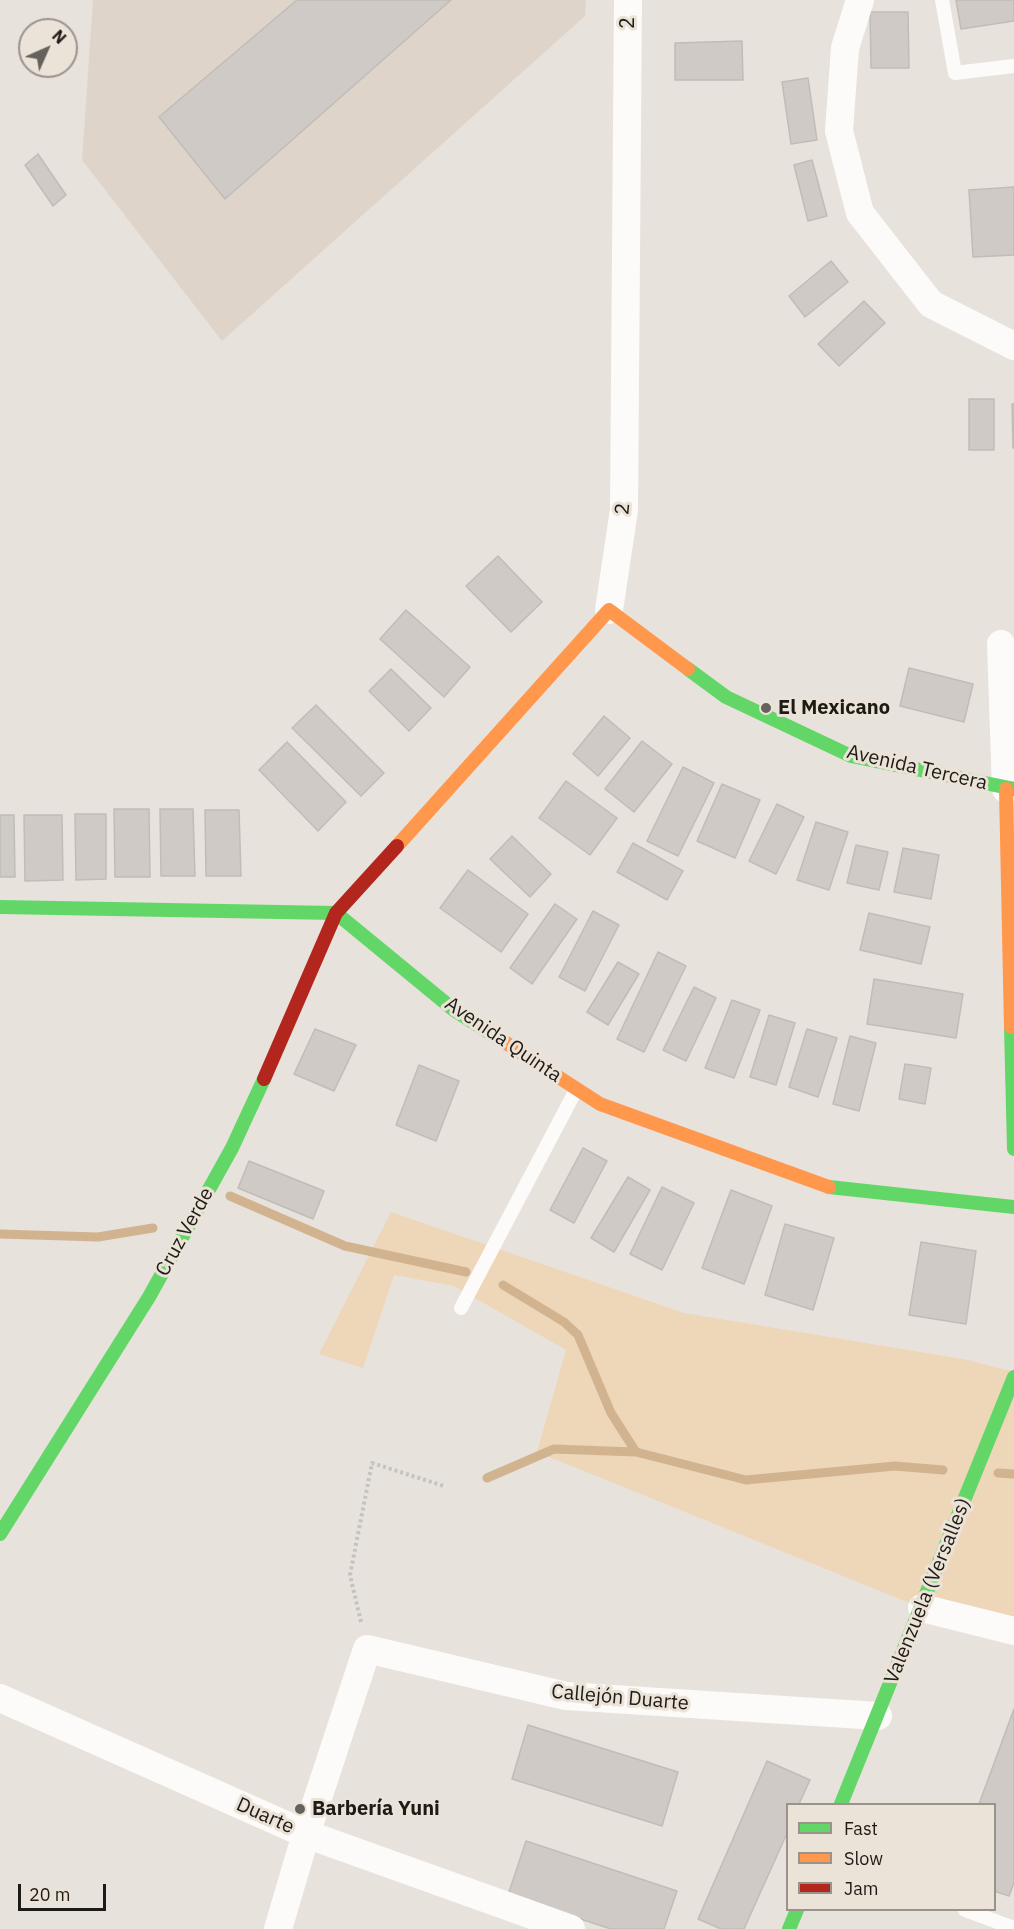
<!DOCTYPE html>
<html>
<head>
<meta charset="utf-8">
<style>
  body { margin:0 }
  #map { position:relative; width:1014px; height:1929px; overflow:hidden; background:#e8e2dc; font-family:"IBM Plex Sans",sans-serif }
  canvas { display:block }
  .legend { position:absolute; left:786px; top:1803px; width:210px; height:108px; box-sizing:border-box; background:#ece3d8; border:2px solid #9a938b; margin:0; padding:8px 10px; list-style:none; font-size:18px; color:#1e1b17 }
  .legend li { display:flex; align-items:center; gap:12px; height:30px }
  .legend b { width:30px; border:2px solid #9a938b }
  .north { position:absolute; left:18px; top:18px; width:60px; height:60px; box-sizing:border-box; background:#ece3d8; border:2px solid #9a938b; border-radius:50%; rotate:45deg; font-size:16px; font-weight:700; line-height:24px; text-align:center; color:#1e1b17 }
  .north::after { content:''; display:block; margin:auto; width:21px; height:27px; background:#65615c; clip-path:polygon(50% 0,100% 100%,50% 72%,0 100%) }
  .scale { position:absolute; left:18px; top:1884px; width:88px; height:27px; box-sizing:border-box; border:3px solid #1e1b17; border-top:0; padding-left:8px; font-size:18px; line-height:21px; white-space:nowrap; color:#1e1b17; -webkit-text-stroke:4px #ece3d8; paint-order:stroke }
</style>
</head>
<body>
<div id="map">
<canvas width="1014" height="1929"></canvas>
<ul class="legend">
<li><b style="height:8px;background:#63d668"></b>Fast</li>
<li><b style="height:8px;background:#ff974d"></b>Slow</li>
<li><b style="height:8px;background:#b3261e"></b>Jam</li>
</ul>
<div class="north">N</div>
<div class="scale">20 m</div>
</div>
<script>
const g = document.querySelector('canvas').getContext('2d');
g.lineJoin = 'round';
function fill(path, color) {
  g.fillStyle = color;
  g.fill(path, 'evenodd');
}
function poly(rows) {
  const path = new Path2D();
  for (const r of rows) {
    path.moveTo(r[0], r[1]);
    for (let i = 2; i < r.length; i += 2) path.lineTo(r[i], r[i + 1]);
  }
  return path;
}
function stroke(path, color, width, dash) {
  g.strokeStyle = color;
  g.lineWidth = width;
  g.lineCap = dash ? 'butt' : 'round';
  g.setLineDash(dash || []);
  g.stroke(path);
}
function write(font, color, halo, rows, align = 'center') {
  g.font = font + ' "IBM Plex Sans",sans-serif';
  g.lineWidth = 6;
  g.setLineDash([]);
  g.textBaseline = 'middle';
  g.strokeStyle = halo;
  g.fillStyle = color;
  for (const [text, x, y, turn = 0] of rows) {
    g.save();
    g.translate(x, y);
    g.rotate((+turn || 0) * Math.PI / 180);
    g.textAlign = isNaN(turn) ? turn : align;
    if (halo) g.strokeText(text, 0, 0);
    g.fillText(text, 0, 0);
    g.restore();
  }
}
const built = poly([
  [93,0,586,0,585,16,222,341,82,160]
]);
const green = poly([
  [391,1212,684,1313,968,1360,1014,1372,1014,1631,922,1608,537,1452,566,1350,454,1286,394,1275,363,1368,319,1354]
]);
const stream = poly([
  [230,1196,345,1246,466,1272],
  [0,1234,98,1237,153,1228],
  [503,1285,564,1322,578,1335,611,1413,636,1452],
  [998,1473,1014,1474],
  [487,1478,554,1449,636,1452,746,1480,895,1466,943,1470]
]);
const building = poly([
  [297,0,451,0,225,199,159,117,297,0],
  [956,0,1014,0,1014,21,961,29,956,0],
  [870,12,908,12,909,68,871,68,870,12],
  [742,41,743,80,675,80,675,43,742,41],
  [808,78,817,140,791,144,782,82,808,78],
  [38,154,66,195,53,206,25,165,38,154],
  [812,160,827,216,808,221,794,165,812,160],
  [1014,187,1014,255,973,257,969,190,1014,187],
  [831,261,848,282,805,317,789,296,831,261],
  [864,301,885,323,839,366,818,344,864,301],
  [969,399,994,399,994,450,969,450,969,399],
  [1012,404,1014,404,1014,448,1013,448,1012,404],
  [498,556,542,602,511,632,466,586,498,556],
  [406,610,470,667,444,697,380,639,406,610],
  [909,668,973,684,964,722,900,706,909,668],
  [391,669,431,708,409,731,369,691,391,669],
  [316,705,384,773,361,796,292,728,316,705],
  [604,716,630,738,598,776,573,754,604,716],
  [642,741,672,764,634,812,605,789,642,741],
  [287,742,346,802,318,831,259,770,287,742],
  [683,767,714,783,678,856,647,841,683,767],
  [566,781,617,818,590,855,539,818,566,781],
  [722,784,760,800,735,858,697,841,722,784],
  [777,804,804,817,776,874,749,861,777,804],
  [114,809,149,809,150,877,115,877,114,809],
  [160,809,193,809,195,876,161,876,160,809],
  [205,810,239,810,241,876,206,876,205,810],
  [75,814,106,814,106,879,76,880,75,814],
  [0,815,14,815,15,877,0,877,0,815],
  [24,815,62,815,63,880,25,881,24,815],
  [816,822,848,832,829,890,797,880,816,822],
  [512,836,551,874,530,897,490,859,512,836],
  [633,843,683,871,667,900,617,872,633,843],
  [856,845,888,852,879,890,847,883,856,845],
  [903,848,939,855,931,899,894,892,903,848],
  [468,870,528,914,501,952,440,908,468,870],
  [555,904,577,919,532,984,510,968,555,904],
  [593,911,619,925,585,991,559,977,593,911],
  [869,913,930,927,921,964,860,950,869,913],
  [658,952,686,966,644,1052,617,1039,658,952],
  [618,962,639,974,608,1025,587,1012,618,962],
  [874,979,963,994,956,1038,867,1024,874,979],
  [694,987,716,998,686,1061,663,1050,694,987],
  [732,1000,760,1010,734,1078,705,1068,732,1000],
  [769,1015,795,1023,776,1085,750,1077,769,1015],
  [315,1029,356,1045,334,1091,294,1074,315,1029],
  [807,1029,837,1038,818,1097,789,1087,807,1029],
  [850,1036,876,1043,859,1111,833,1104,850,1036],
  [905,1064,931,1068,925,1104,899,1099,905,1064],
  [419,1065,459,1081,436,1141,396,1125,419,1065],
  [583,1148,607,1161,574,1223,550,1210,583,1148],
  [249,1161,324,1191,313,1219,238,1188,249,1161],
  [628,1177,650,1190,614,1252,591,1238,628,1177],
  [662,1187,694,1203,662,1270,630,1254,662,1187],
  [731,1190,772,1206,744,1284,702,1268,731,1190],
  [785,1224,834,1238,813,1310,765,1295,785,1224],
  [921,1242,976,1251,966,1324,909,1315,921,1242],
  [1014,1709,1014,1883,1009,1896,994,1891,994,1804,979,1804,1014,1709],
  [528,1725,678,1772,662,1826,512,1779,528,1725],
  [767,1761,810,1780,799,1804,788,1804,788,1831,744,1929,721,1929,698,1919,767,1761],
  [526,1841,677,1891,664,1929,611,1929,508,1895,526,1841]
]);
const path = poly([
  [361,1622,350,1575,372,1463,444,1486]
]);
const lane = poly([
  [942,0,955,73,1014,66],
  [461,1308,576,1090],
  [965,1910,1014,1928]
]);
const street = poly([
  [860,0,845,48,839,131,860,213,931,304,1014,346],
  [609,610,624,510,628,0],
  [1001,644,1006,789],
  [922,1608,1014,1631],
  [0,1698,306,1834,571,1929],
  [278,1929,306,1834,367,1649,566,1696,878,1716]
]);
const fast = poly([
  [688,669,726,697,851,756,1014,789],
  [0,907,336,913,454,1010,506,1043],
  [1011,1027,1014,1149],
  [829,1187,1014,1207],
  [0,1534,149,1297,232,1148,264,1079],
  [841,1804,1014,1377],
  [789,1929,797,1910]
]);
const slow = poly([
  [1006,789,1011,1027],
  [397,846,609,610,688,669],
  [506,1043,600,1104,829,1187]
]);
const jam = poly([
  [264,1079,336,913,397,846]
]);
const markers = [
  [766,708,6,"#65615c"],
  [300,1809,6,"#65615c"]
];
const streetNames = [
  ["2",628,23,-90],
  ["2",623,509,-85],
  ["Avenida Tercera",917,768,13],
  ["Avenida Quinta",503,1040,34],
  ["Cruz Verde",185,1232,-61],
  ["Valenzuela (Versalles)",928,1591,-68],
  ["Callejón Duarte",620,1698,5],
  ["Duarte",265,1816,24]
];
const poiNames = [
  ["El Mexicano",778,708],
  ["Barbería Yuni",312,1809]
];
fill(built, '#dfd4c9');
fill(green, '#eed6b9');
stroke(stream, '#d1b48f', 9);
fill(building, '#cfcac6');
stroke(building, '#c0bcb7', 1.5);
stroke(path, '#c4c3c0', 4, [3, 3]);
stroke(lane, '#fcfbfa', 14);
stroke(street, '#fcfbfa', 28);
stroke(fast, '#63d668', 14);
stroke(slow, '#ff974d', 14);
stroke(jam, '#b3261e', 14);
for (const [x, y, r, color] of markers) {
  const dot = new Path2D();
  dot.arc(x, y, r, 0, 2 * Math.PI);
  g.fillStyle = color;
  g.fill(dot);
  stroke(dot, '#ece3d8', 2);
}
write('20px', '#1e1b17', '#ece3d8', streetNames);
write('bold 20px', '#1e1b17', '#ece3d8', poiNames, 'left');
</script>
</body>
</html>
